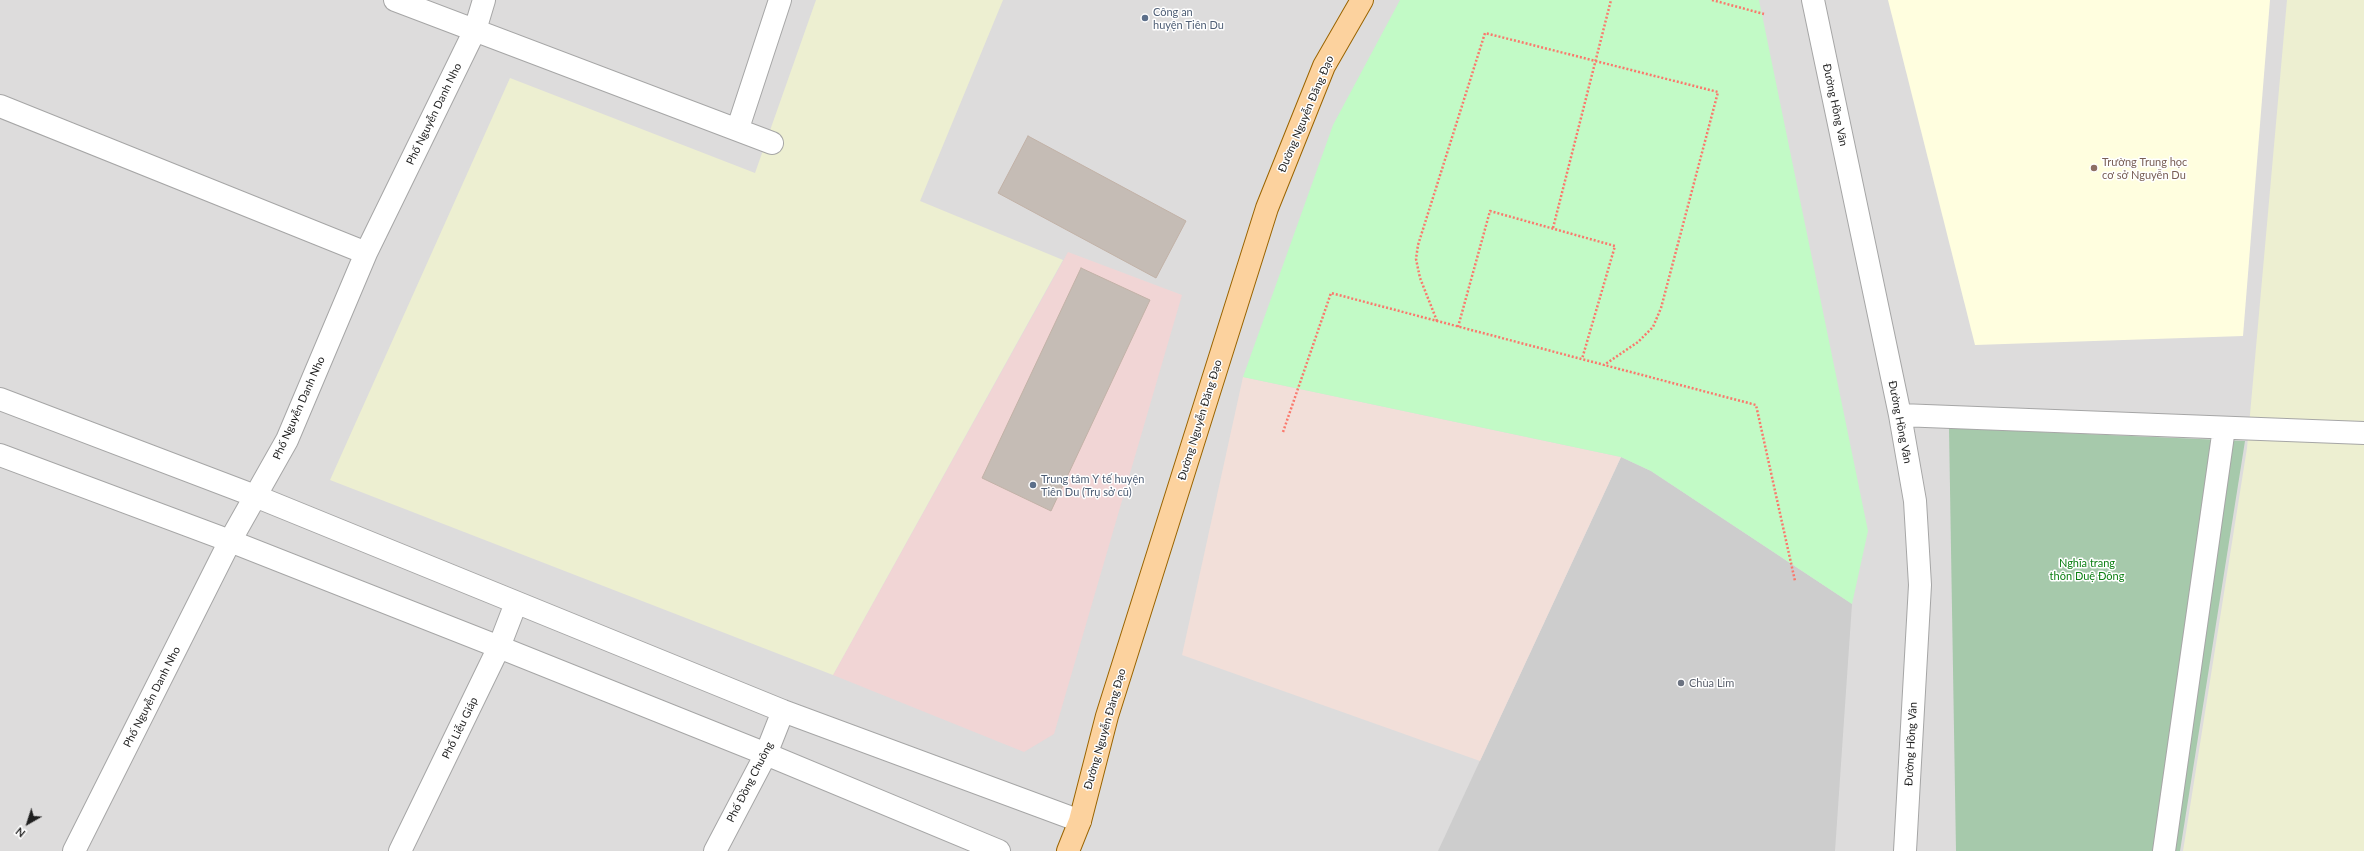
<!DOCTYPE html>
<html>
<head>
<meta charset="utf-8">
<style>
  body { margin:0 }
  #map { position:relative; width:2364px; height:851px; overflow:hidden; background:#f0ece5; font-family:Lato,sans-serif }
  canvas { display:block }
  .north { position:absolute; left:8px; top:803px; width:40px; height:40px; -webkit-text-stroke:3px #fff; paint-order:stroke; rotate:219deg; font-size:11px; font-weight:700; line-height:16px; text-align:center; color:#1f1f1f }
  .north::after { content:''; display:block; margin:auto; width:14px; height:18px; background:#1f1f1f; clip-path:polygon(50% 0,100% 100%,50% 72%,0 100%) }
</style>
</head>
<body>
<div id="map">
<canvas width="2364" height="851"></canvas>
<div class="north">N</div>
</div>
<script>
const g = document.querySelector('canvas').getContext('2d');
g.lineJoin = 'round';
function fill(path, color) {
  g.fillStyle = color;
  g.fill(path, 'evenodd');
}
function poly(rows) {
  const path = new Path2D();
  for (const r of rows) {
    path.moveTo(r[0], r[1]);
    for (let i = 2; i < r.length; i += 2) path.lineTo(r[i], r[i + 1]);
  }
  return path;
}
function stroke(path, color, width, dash) {
  g.strokeStyle = color;
  g.lineWidth = width;
  g.lineCap = dash ? 'butt' : 'round';
  g.setLineDash(dash || []);
  g.stroke(path);
}
function write(font, color, halo, rows, align = 'center') {
  g.font = font + ' Lato,sans-serif';
  g.lineWidth = 3;
  g.setLineDash([]);
  g.textBaseline = 'middle';
  g.strokeStyle = halo;
  g.fillStyle = color;
  for (const [text, x, y, turn = 0] of rows) {
    g.save();
    g.translate(x, y);
    g.rotate((+turn || 0) * Math.PI / 180);
    g.textAlign = isNaN(turn) ? turn : align;
    if (halo) g.strokeText(text, 0, 0);
    g.fillText(text, 0, 0);
    g.restore();
  }
}
const residential = poly([
  [0,0,2288,0,2364,851,0,851]
]);
const commercial = poly([
  [1068,252,1182,295,1054,734,1024,752,833,675]
]);
const education = poly([
  [1888,0,2270,0,2243,336,1975,345]
]);
const religious = poly([
  [1621,457,1651,471,1852,604,1835,851,1438,851]
]);
const military = poly([
  [1243,377,1621,457,1480,761,1182,655]
]);
const farmland = poly([
  [816,0,1003,0,920,201,1063,260,833,675,330,480,510,78,755,173],
  [2287,0,2364,0,2364,851,2183,851,2247,448]
]);
const cemetery = poly([
  [1949,428,2245,441,2180,851,1956,851]
]);
const park = poly([
  [1400,0,1759,0,1868,531,1852,604,1651,471,1621,457,1243,377,1333,125]
]);
const building = poly([
  [1028,136,1186,221,1156,278,998,193,1028,136],
  [1081,268,1150,300,1051,511,982,478,1081,268]
]);
const path = poly([
  [1712,0,1764,14],
  [1553,228,1611,0],
  [1437,321,1420,278,1416,259,1418,245,1485,33,1718,92,1661,308,1653,327,1638,342,1604,365],
  [1458,327,1490,211,1615,246,1582,359],
  [1283,432,1331,293,1756,405,1795,581]
]);
const minor = poly([
  [395,0,772,143],
  [1813,0,1900,415,1915,501,1920,585,1905,851],
  [0,106,366,253],
  [738,128,780,0],
  [0,399,255,496,783,711,1080,821],
  [1900,415,2364,433],
  [0,455,230,541,499,647,766,754,999,851],
  [74,851,230,541,287,440,366,253,475,30,484,0],
  [400,851,499,647,516,603],
  [715,851,766,754,783,711],
  [2164,851,2224,428]
]);
const major = poly([
  [1068,851,1080,821,1107,716,1267,208,1324,66,1362,0]
]);
const markers = [
  [1145,18,4,"#5c6f8a"],
  [2094,168,4,"#8d6e63"],
  [1033,485,4,"#5c6f8a"],
  [1681,683,4,"#6b7280"]
];
const serviceNames = [
  ["Công an",1153,12],
  ["huyện Tiên Du",1153,25],
  ["Trung tâm Y tế huyện",1041,479],
  ["Tiên Du (Trụ sở cũ)",1041,492]
];
const streetNames = [
  ["Đường Hồng Vân",1835,105,78],
  ["Phố Nguyễn Danh Nho",434,114,-64],
  ["Đường Nguyễn Đăng Đạo",1306,114,-67],
  ["Phố Nguyễn Danh Nho",299,408,-66],
  ["Đường Nguyễn Đăng Đạo",1200,420,-73],
  ["Đường Hồng Vân",1900,422,79],
  ["Phố Nguyễn Danh Nho",152,697,-63],
  ["Phố Liễu Giáp",460,728,-64],
  ["Đường Nguyễn Đăng Đạo",1105,729,-74],
  ["Đường Hồng Vân",1911,744,-87],
  ["Phố Đồng Chuông",750,782,-63]
];
const educationNames = [
  ["Trường Trung học",2102,162],
  ["cơ sở Nguyễn Du",2102,175]
];
const parkNames = [
  ["Nghĩa trang",2087,563],
  ["thôn Duệ Đông",2087,576]
];
const worshipNames = [
  ["Chùa Lim",1689,683]
];
fill(residential, '#dddcdc');
fill(commercial, '#f1d5d5');
fill(education, '#fffedf');
fill(religious, '#cdcdcd');
fill(military, '#f2dfd9');
fill(farmland, '#edefd1');
fill(cemetery, '#a6c9ab');
fill(park, '#c2fac6');
fill(building, '#c5bcb5');
stroke(building, '#c2b2a7', 1);
stroke(minor, '#a6a6a6', 24);
stroke(major, '#9a6400', 24);
stroke(path, '#fa786c', 2.5, [2, 2]);
stroke(minor, '#fff', 22);
stroke(major, '#fcd29e', 22);
for (const [x, y, r, color] of markers) {
  const dot = new Path2D();
  dot.arc(x, y, r, 0, 2 * Math.PI);
  g.fillStyle = color;
  g.fill(dot);
  stroke(dot, '#fff', 1.5);
}
write('11px', '#4e5e75', '#fff', serviceNames, 'left');
write('11px', '#1f1f1f', '#fff', streetNames);
write('11px', '#785e54', '#fff', educationNames, 'left');
write('11px', '#0b7f12', '#fff', parkNames);
write('11px', '#5b616d', '#fff', worshipNames, 'left');
</script>
</body>
</html>
